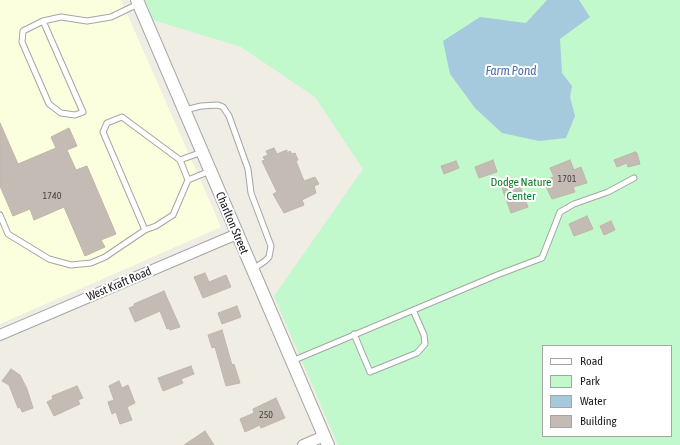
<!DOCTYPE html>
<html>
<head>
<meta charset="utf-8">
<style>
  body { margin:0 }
  #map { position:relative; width:680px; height:445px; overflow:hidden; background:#efede4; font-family:"Asap Condensed",sans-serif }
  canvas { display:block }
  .legend { position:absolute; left:542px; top:345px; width:130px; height:92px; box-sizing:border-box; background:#fff; border:1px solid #a5a5a5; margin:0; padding:5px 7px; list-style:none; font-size:12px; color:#1e1e1e }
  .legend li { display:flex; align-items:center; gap:8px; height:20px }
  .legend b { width:20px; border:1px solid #a5a5a5 }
</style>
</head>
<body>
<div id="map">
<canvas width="680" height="445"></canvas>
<ul class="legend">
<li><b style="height:5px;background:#fff"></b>Road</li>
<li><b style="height:11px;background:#c1f9cc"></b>Park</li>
<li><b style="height:11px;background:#a5cadd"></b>Water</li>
<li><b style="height:11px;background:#c4bcb4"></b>Building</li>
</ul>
</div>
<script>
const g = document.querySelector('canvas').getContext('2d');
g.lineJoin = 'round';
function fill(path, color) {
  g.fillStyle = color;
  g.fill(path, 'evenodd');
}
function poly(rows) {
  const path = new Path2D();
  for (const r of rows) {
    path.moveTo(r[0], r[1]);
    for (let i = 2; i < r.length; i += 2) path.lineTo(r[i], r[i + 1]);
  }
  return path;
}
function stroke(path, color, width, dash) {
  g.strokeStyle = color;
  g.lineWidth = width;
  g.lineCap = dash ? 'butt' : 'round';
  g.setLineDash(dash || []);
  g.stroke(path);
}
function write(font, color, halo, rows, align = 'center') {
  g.font = font + ' "Asap Condensed",sans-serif';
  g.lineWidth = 4;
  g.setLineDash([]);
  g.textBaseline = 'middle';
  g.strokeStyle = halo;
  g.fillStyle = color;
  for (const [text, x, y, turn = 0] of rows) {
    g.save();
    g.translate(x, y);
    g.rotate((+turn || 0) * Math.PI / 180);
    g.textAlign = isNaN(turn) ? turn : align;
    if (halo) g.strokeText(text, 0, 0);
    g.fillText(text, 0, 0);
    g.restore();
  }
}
const education = poly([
  [0,0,121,0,221,227,0,324]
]);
const park = poly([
  [145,0,680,0,680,445,338,445,274,296,363,169,315,97,241,47,153,20],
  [543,346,671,346,671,436,543,436]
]);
const water = poly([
  [547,0,579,0,590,17,560,39,562,73,572,86,570,97,575,116,566,138,539,141,502,133,475,108,450,74,443,41,480,17,526,23]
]);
const building = poly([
  [0,123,18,164,56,148,51,137,69,128,77,146,67,150,76,170,87,166,116,234,101,240,105,247,85,256,64,207,34,220,30,209,13,216,0,186,0,123],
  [274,148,277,154,287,150,287,153,290,151,292,154,295,153,298,160,296,161,304,181,315,177,319,184,314,186,316,193,302,200,304,205,284,213,273,194,277,192,262,161,265,160,263,157,268,155,266,151,274,148],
  [635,152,637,153,640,164,628,167,627,163,617,167,614,160,635,152],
  [493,160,497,172,479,178,475,167,493,160],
  [570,160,574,170,581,167,587,183,573,187,575,192,552,199,543,180,554,177,550,168,570,160],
  [456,161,459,168,444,174,441,166,456,161],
  [518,181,528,207,511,213,502,188,518,181],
  [587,216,593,229,574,236,569,224,587,216],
  [611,221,615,230,604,235,600,226,611,221],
  [205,273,209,282,226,275,231,287,203,298,194,277,205,273],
  [164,291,180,327,170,330,169,328,167,329,160,311,135,322,129,308,134,306,134,304,164,291],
  [237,306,241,317,222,324,218,313,237,306],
  [222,330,232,365,234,364,240,383,226,386,215,347,212,348,208,335,222,330],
  [191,366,194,374,181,379,183,383,163,391,158,378,191,366],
  [11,369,20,375,27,389,33,408,22,412,20,407,18,408,9,385,2,381,11,369],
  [119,381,122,388,128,385,135,403,127,407,132,420,120,424,116,412,112,414,108,402,114,400,109,386,119,381],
  [77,386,83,398,78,400,80,404,54,416,47,402,53,399,52,396,77,386],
  [276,398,285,418,261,428,260,425,245,432,240,419,254,413,253,409,276,398],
  [205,431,214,445,184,445,205,431]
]);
const service = poly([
  [43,21,83,112,75,115,61,113,49,104,22,42,23,31,43,21,61,17,87,21,111,17,138,4],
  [185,110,201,106,218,105,223,107,229,116,248,169,251,193,271,246,269,257,265,261,253,269],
  [180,160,202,152],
  [188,180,180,160,122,117,107,123,103,132,145,230,156,226,173,215,188,180,210,171],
  [0,215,8,234,49,259,71,265,91,263,105,257,145,230],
  [354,334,370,372,417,353,425,344,424,335,413,310],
  [292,361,497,275,542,258,560,212,574,204,608,192,634,178]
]);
const minor = poly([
  [0,335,237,234],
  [303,445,324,436]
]);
const tertiary = poly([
  [137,0,328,445]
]);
const numberNames = [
  ["1701",567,179],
  ["1740",52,196],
  ["250",266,415]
];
const parkNames = [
  ["Dodge Nature",521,182],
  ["Center",521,196]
];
const streetNames = [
  ["Charlton Street",232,223,67],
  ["West Kraft Road",119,284,-23]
];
const waterNames = [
  ["Farm Pond",511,71]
];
fill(education, '#fcffde');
fill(park, '#c1f9cc');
fill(water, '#a5cadd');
fill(building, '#c4bcb4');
stroke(building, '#c1b5a7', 1);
stroke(service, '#a5a5a5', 7);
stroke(minor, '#a5a5a5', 12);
stroke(tertiary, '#a5a5a5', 14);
stroke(service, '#fff', 5);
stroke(minor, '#fff', 10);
stroke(tertiary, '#fff', 12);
write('10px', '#484644', null, numberNames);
write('12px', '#0b7d21', '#fff', parkNames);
write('12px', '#1e1e1e', '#fff', streetNames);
write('italic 13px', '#4a72ae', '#fff', waterNames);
</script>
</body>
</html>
